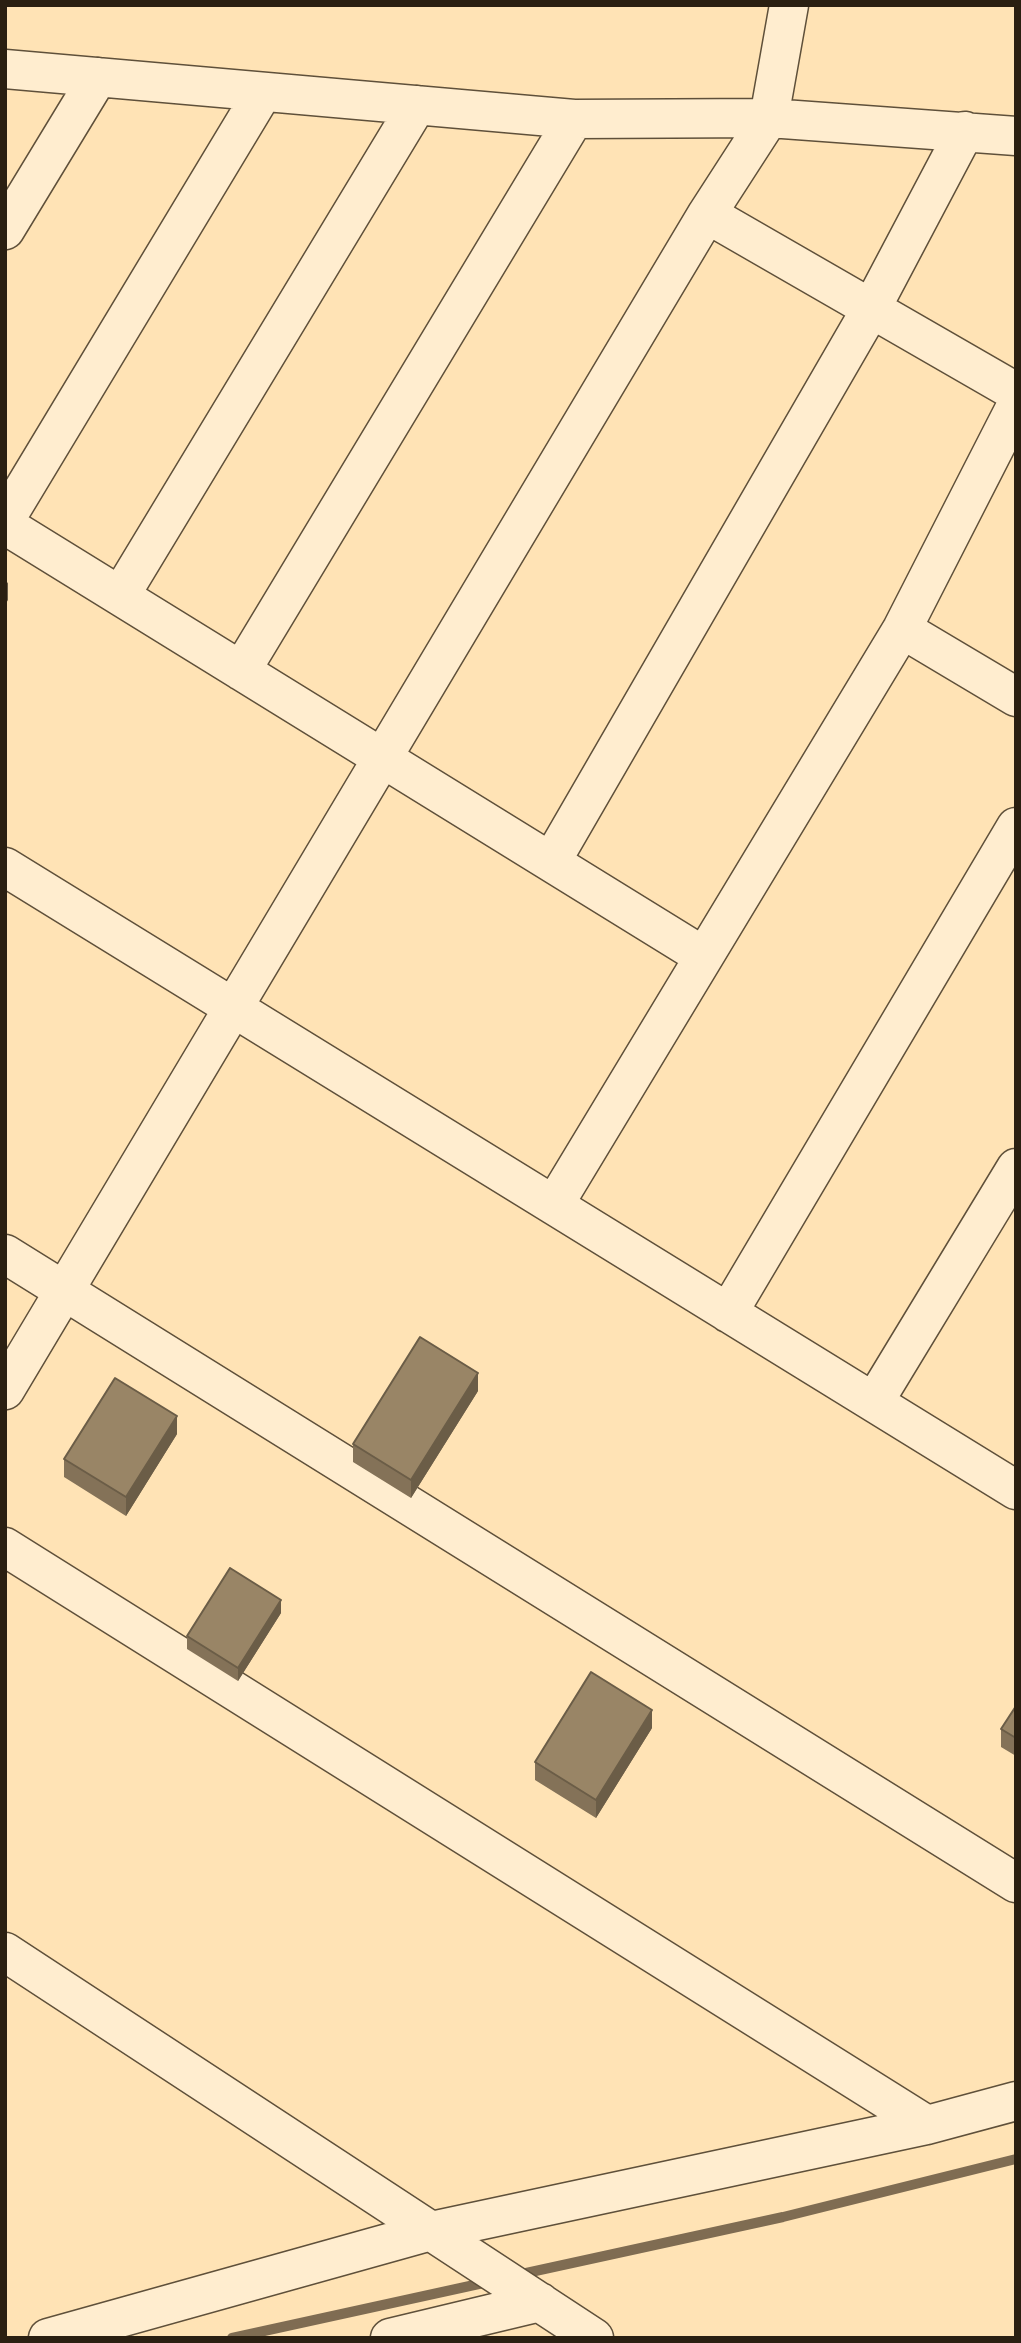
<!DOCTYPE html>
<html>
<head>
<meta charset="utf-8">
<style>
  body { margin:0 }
  #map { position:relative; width:1021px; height:2343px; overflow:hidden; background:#ffe3b5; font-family:"Libre Caslon Text",serif }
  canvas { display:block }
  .frame { position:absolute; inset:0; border:7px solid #2a1f11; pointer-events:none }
</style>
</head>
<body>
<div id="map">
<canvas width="1021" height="2343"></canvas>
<div class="frame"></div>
</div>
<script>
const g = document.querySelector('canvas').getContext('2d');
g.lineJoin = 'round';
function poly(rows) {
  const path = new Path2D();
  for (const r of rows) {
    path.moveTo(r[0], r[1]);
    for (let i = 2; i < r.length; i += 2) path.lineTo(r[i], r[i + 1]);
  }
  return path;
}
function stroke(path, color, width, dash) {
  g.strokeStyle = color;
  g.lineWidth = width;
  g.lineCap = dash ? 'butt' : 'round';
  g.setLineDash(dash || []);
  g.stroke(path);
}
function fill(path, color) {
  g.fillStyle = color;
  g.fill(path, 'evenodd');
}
const stream = poly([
  [517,2275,783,2217,1016,2159],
  [232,2338,488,2282]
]);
const street = poly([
  [5,69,574,119,769,118,1016,136],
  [707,214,1016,392],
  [5,230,98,77],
  [5,520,263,92],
  [5,525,703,956],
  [120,596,417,105],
  [902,629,1016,697],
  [241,671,574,119],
  [551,862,871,309,965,131],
  [5,867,1016,1490],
  [554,1205,902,629,1016,406],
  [5,1254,1016,1883],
  [728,1313,1016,827],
  [5,1390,707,214,769,118,789,5],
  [874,1402,1016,1168],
  [5,1547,927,2125],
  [5,1952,594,2338],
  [48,2338,431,2231,927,2125,1016,2101],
  [390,2338,540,2302]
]);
const wall = poly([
  [478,1391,411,1498,353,1462,353,1444],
  [177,1434,126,1516,64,1477,64,1459],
  [281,1613,238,1681,187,1649,187,1636],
  [1016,1706,1016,1756,1001,1747,1001,1729],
  [652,1728,596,1818,535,1780,535,1762]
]);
const shadedWall = poly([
  [8,582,8,600,5,605,5,586],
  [478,1373,478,1391,411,1498,411,1480],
  [177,1416,177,1434,126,1516,126,1497],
  [281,1600,281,1613,238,1681,238,1668],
  [652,1710,652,1728,596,1818,596,1800]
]);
const building = poly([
  [420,1337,478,1373,411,1480,353,1444,420,1337],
  [115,1378,177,1416,126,1497,64,1459,115,1378],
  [230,1568,281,1600,238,1668,187,1636,230,1568],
  [591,1672,652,1710,596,1800,535,1762,591,1672],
  [1016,1706,1016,1738,1001,1729,1016,1706]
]);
stroke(stream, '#7f6c52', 10);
stroke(street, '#5f503a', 41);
stroke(street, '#ffedcf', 38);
fill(wall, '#847258');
fill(shadedWall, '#6b5d47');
fill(building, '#998566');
stroke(building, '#6b5d47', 2);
</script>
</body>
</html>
